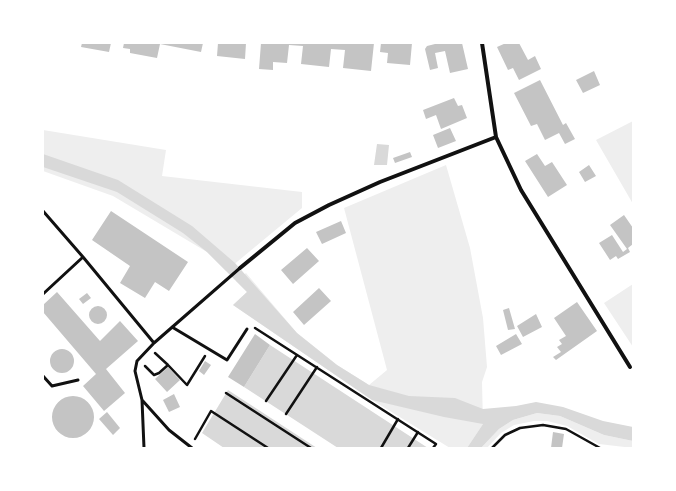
<!DOCTYPE html>
<html>
<head>
<meta charset="utf-8">
<style>
  body { margin:0 }
  #map { position:relative; width:676px; height:491px; overflow:hidden; background:#fff; font-family:"PT Sans Narrow",sans-serif }
  canvas { display:block }
  .frame { position:absolute; inset:0; border:44px solid #fff; pointer-events:none }
</style>
</head>
<body>
<div id="map">
<canvas width="676" height="491"></canvas>
<div class="frame"></div>
</div>
<script>
const g = document.querySelector('canvas').getContext('2d');
g.lineJoin = 'round';
function fill(path, color) {
  g.fillStyle = color;
  g.fill(path, 'evenodd');
}
function poly(rows) {
  const path = new Path2D();
  for (const r of rows) {
    if (r.length === 3) {
      path.moveTo(r[0] + r[2], r[1]);
      path.arc(r[0], r[1], r[2], 0, 2 * Math.PI);
      continue;
    }
    path.moveTo(r[0], r[1]);
    for (let i = 2; i < r.length; i += 2) path.lineTo(r[i], r[i + 1]);
  }
  return path;
}
function stroke(path, color, width, dash) {
  g.strokeStyle = color;
  g.lineWidth = width;
  g.lineCap = dash ? 'butt' : 'round';
  g.setLineDash(dash || []);
  g.stroke(path);
}
const green = poly([
  [633,121,633,204,596,140],
  [43,130,166,150,162,176,302,192,302,208,226,271,207,252,113,196,43,171],
  [446,165,470,248,483,318,487,367,482,382,483,424,467,448,450,448,372,400,233,305,247,292,236,281,246,273,297,333,337,365,369,385,387,370,344,208],
  [633,284,633,347,604,303],
  [537,413,560,416,604,435,633,441,633,448,599,444,567,426,547,421,534,421,514,425,501,433,487,448,481,448,499,429,513,420]
]);
const water = poly([
  [377,144,389,145,387,165,374,165],
  [43,154,118,180,192,226,235,263,297,333,337,365,369,385,409,396,455,398,483,409,516,406,536,402,563,407,603,421,633,427,633,441,604,435,560,416,537,413,513,420,499,429,481,448,467,448,483,424,444,417,372,400,233,305,247,292,207,252,183,233,117,192,43,167],
  [270,345,313,373,428,448,338,448,244,387],
  [228,390,317,448,224,448,202,433]
]);
const building = poly([
  [82,43,111,43,109,52,81,47],
  [124,43,203,43,201,52,160,44,157,58,130,53,130,49,123,48],
  [218,43,246,43,245,59,217,56],
  [261,43,374,43,371,71,343,68,345,50,331,49,329,67,301,64,303,46,289,45,287,63,273,62,273,70,259,69],
  [381,43,412,43,410,65,387,63,388,53,380,52],
  [439,43,462,43,468,69,450,73,445,51,435,53,438,68,430,70,425,49,427,46],
  [506,43,519,43,528,60,535,56,541,69,519,80,513,68,508,70,497,47],
  [594,71,600,85,583,93,576,80],
  [540,80,563,125,566,123,575,139,565,144,559,133,545,140,537,124,531,126,514,93],
  [454,98,458,106,462,105,467,118,441,129,436,115,426,119,423,110],
  [450,128,456,141,438,148,433,135],
  [410,152,412,157,395,163,393,158],
  [537,154,545,166,552,162,567,185,548,197,525,161],
  [589,165,596,176,585,182,579,172],
  [111,211,188,262,169,291,155,282,145,298,120,283,130,266,92,240],
  [624,215,633,228,633,244,628,248,630,252,618,259,616,256,610,260,599,243,612,235,623,252,627,249,610,225],
  [341,221,346,233,322,244,316,232],
  [307,248,319,261,293,284,281,270],
  [319,288,331,301,304,325,293,312],
  [57,292,100,341,120,321,138,341,106,369,125,393,104,411,83,386,96,374,43,312,43,305],
  [87,293,91,298,83,304,79,299],
  [577,302,597,331,556,360,553,357,561,352,557,347,562,344,559,340,566,336,554,318],
  [98,315,9],
  [509,308,515,329,508,330,503,310],
  [536,314,542,327,523,337,517,326],
  [255,334,270,345,244,387,228,377],
  [516,334,522,344,501,355,496,346],
  [62,361,12],
  [205,361,211,365,204,375,199,371],
  [168,367,180,380,167,392,155,379],
  [174,394,180,407,169,412,163,400],
  [73,417,21],
  [107,412,120,428,113,435,99,419],
  [553,432,564,434,562,448,551,448]
]);
const path = poly([
  [255,328,436,444,433,448],
  [168,365,187,385,205,356],
  [145,366,154,375,159,373,168,365,155,353],
  [226,393,311,448],
  [266,401,297,355],
  [286,414,317,367],
  [195,439,211,411,268,448],
  [381,448,398,419],
  [408,448,418,432],
  [492,448,505,435,520,428,543,425,566,429,600,448]
]);
const service = poly([
  [43,211,83,257],
  [43,294,83,257,154,343,240,268],
  [172,327,227,360,247,329],
  [43,376,52,386,78,380],
  [142,400,169,430,192,448],
  [144,448,142,400,135,371,137,361,154,343]
]);
const minor = poly([
  [482,43,496,137,521,190,630,367],
  [240,268,295,223,329,205,380,182,496,137]
]);
fill(green, '#eee');
fill(water, '#d9d9d9');
fill(building, '#c4c4c4');
stroke(path, '#111', 2.5);
stroke(service, '#111', 3);
stroke(minor, '#111', 4);
</script>
</body>
</html>
